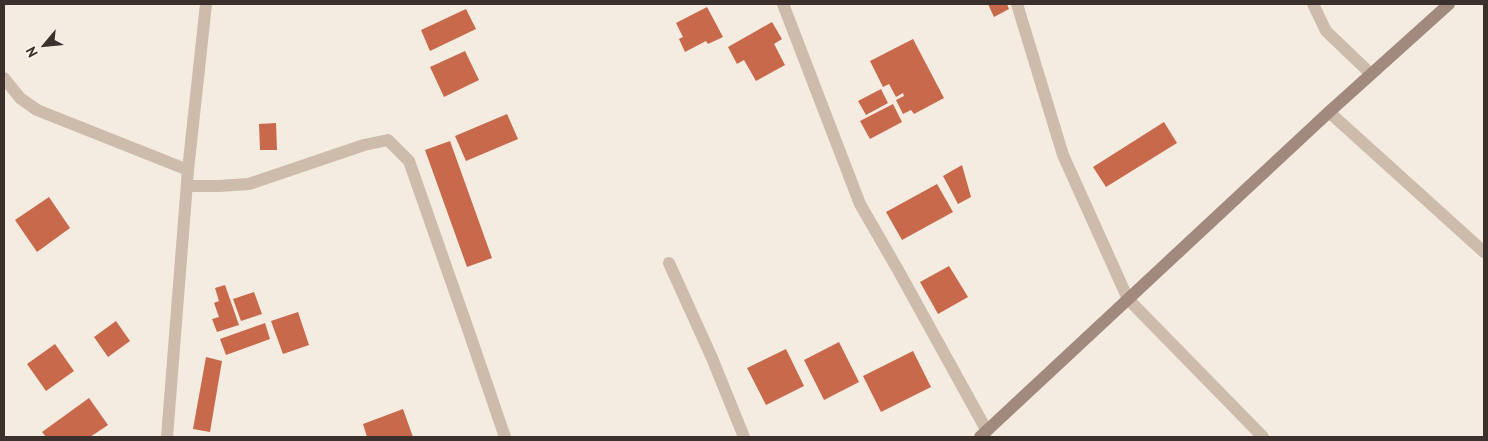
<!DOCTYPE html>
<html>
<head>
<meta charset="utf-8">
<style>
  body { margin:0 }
  #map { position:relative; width:1488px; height:441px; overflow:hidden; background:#f4ebe1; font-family:"PT Sans",sans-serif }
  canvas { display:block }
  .frame { position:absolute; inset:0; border:5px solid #3b302b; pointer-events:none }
  .north { position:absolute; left:20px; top:20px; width:50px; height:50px; -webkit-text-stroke:4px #fbf5ee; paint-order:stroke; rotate:242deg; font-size:14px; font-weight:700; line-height:20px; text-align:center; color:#3b302b }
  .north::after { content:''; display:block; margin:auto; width:18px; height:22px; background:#3b302b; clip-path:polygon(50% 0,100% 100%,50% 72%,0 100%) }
</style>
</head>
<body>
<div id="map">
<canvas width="1488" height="441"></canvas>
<div class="frame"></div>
<div class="north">N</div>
</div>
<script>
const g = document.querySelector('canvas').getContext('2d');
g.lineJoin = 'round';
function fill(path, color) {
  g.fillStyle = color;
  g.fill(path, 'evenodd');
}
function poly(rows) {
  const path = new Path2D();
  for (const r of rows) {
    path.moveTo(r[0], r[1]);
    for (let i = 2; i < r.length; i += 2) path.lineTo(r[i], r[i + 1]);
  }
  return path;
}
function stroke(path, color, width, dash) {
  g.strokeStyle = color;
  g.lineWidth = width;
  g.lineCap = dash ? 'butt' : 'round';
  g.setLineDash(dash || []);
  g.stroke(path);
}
const building = poly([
  [988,4,1007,4,1009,9,994,17],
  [707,7,723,37,708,44,706,41,685,52,679,39,683,37,676,23],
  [466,9,476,29,430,51,421,30],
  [772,22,782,39,774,44,785,65,756,81,744,60,737,64,728,47],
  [913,39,944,98,914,114,911,110,903,114,896,100,904,96,903,93,896,97,889,84,883,87,870,61],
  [465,51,479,80,444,97,430,67],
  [881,89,888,103,866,115,858,101],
  [893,104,902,122,870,139,860,121],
  [507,114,518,139,466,161,455,136],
  [1164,122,1177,143,1106,187,1093,167],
  [276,123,277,150,260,150,259,124],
  [450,141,492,258,467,267,425,150],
  [962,165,971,197,958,204,943,176],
  [937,184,953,212,902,240,886,212],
  [49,197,70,228,37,252,15,220],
  [949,266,968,297,938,314,920,282],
  [225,285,239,325,217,332,212,319,219,317,214,303,219,301,215,288],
  [254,292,262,314,241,321,233,299],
  [298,312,309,345,283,354,271,321],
  [116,321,130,341,108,357,94,337],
  [265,323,270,339,226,355,220,339],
  [839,342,859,382,824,400,804,360],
  [55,344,74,371,46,391,27,364],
  [786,349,804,386,766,405,747,368],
  [913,351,931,387,881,412,863,376],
  [206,357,222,361,210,432,193,429],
  [89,398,108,425,90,437,46,437,42,432],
  [403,409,413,437,367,437,363,424]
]);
const street = poly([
  [783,4,860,204,898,270,987,431],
  [1017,4,1063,155,1128,299,1263,437],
  [1313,4,1326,31,1371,74],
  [4,78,20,98,37,110,188,170],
  [1329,112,1484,252],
  [187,186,219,186,249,184,364,145,388,140,409,161,470,335,505,437],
  [669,263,712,358,744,437],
  [167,437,188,170,206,4]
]);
const secondary = poly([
  [980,437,1329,112,1449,4]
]);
fill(building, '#c8694b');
stroke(street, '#cdbbac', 12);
stroke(secondary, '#a18a7d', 12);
</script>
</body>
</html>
